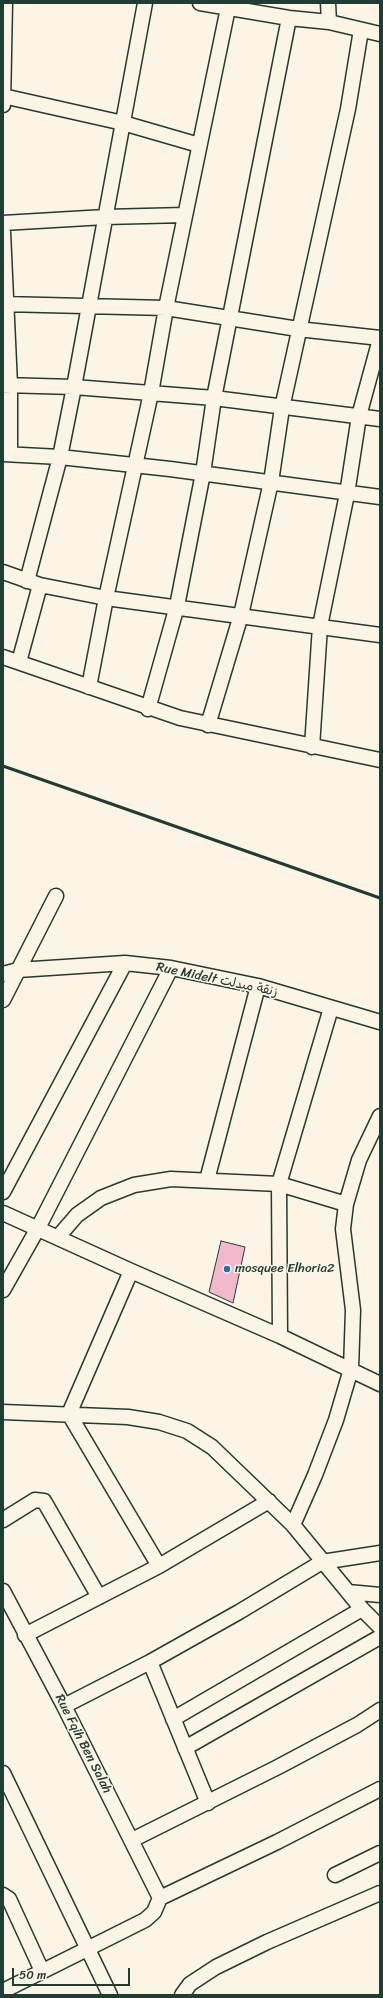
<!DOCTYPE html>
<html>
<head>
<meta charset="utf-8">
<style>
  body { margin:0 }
  #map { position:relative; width:383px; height:1998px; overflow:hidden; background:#fcf5e5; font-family:Sriracha,sans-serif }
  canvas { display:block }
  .frame { position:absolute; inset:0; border:4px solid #1f3d34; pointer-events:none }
  .scale { position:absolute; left:12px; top:1968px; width:118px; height:18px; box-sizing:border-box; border:2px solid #1f3d34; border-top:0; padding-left:5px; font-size:12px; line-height:14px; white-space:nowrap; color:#1f3d34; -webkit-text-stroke:3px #fcf5e5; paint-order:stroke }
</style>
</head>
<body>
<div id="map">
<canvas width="383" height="1998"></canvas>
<div class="frame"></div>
<div class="scale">50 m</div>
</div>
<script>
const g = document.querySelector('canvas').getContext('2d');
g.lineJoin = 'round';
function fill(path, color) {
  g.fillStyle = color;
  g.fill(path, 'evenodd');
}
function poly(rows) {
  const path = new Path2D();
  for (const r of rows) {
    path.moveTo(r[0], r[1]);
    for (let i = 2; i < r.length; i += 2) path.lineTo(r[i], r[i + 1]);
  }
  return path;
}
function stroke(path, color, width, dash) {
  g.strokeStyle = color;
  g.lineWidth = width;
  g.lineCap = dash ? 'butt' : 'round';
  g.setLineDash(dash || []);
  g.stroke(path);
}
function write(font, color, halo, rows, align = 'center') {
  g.font = font + ' Sriracha,"Playpen Sans Arabic",sans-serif';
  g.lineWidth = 3;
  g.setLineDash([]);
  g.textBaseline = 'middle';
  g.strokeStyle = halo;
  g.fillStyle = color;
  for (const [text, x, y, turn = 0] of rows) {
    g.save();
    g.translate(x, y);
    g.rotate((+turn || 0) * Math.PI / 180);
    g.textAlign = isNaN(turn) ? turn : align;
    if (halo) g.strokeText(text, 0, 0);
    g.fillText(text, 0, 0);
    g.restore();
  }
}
const building = poly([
  [221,1241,245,1247,233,1303,209,1292,221,1241]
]);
const street = poly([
  [200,3,289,18,329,22,380,34],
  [328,3,329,22],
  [3,96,123,123,199,145],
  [3,105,5,3],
  [3,223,105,217,185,215],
  [3,232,10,385,10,454],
  [3,304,166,308,298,329,380,338],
  [3,385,74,387,214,398,380,419],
  [3,454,60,457,170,469,380,497],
  [3,572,40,585,106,598,380,635],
  [27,581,60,457,74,387,145,3],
  [3,657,180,718,380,760],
  [19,662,40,585],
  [89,687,106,598,151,393,166,308,228,8],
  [148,709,177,606,203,473,214,398,289,18],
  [208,725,241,615,271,482,282,408,348,109,361,30],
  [312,747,320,626,347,494,359,416,380,339],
  [3,974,18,970,125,963,171,968,258,986,380,1022],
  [3,1000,56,896],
  [207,1180,258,986],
  [3,1192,125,963],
  [3,1213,131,1271,280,1336,380,1384],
  [58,1237,77,1215,101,1198,134,1185,171,1179,279,1184,346,1204],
  [131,1271,69,1414,159,1566],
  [3,1290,38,1228,171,968],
  [280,1336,279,1184,331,1008],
  [3,1412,128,1417,159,1422,187,1431,212,1447,293,1525,362,1609,380,1627],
  [3,1520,35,1500,44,1501,99,1597],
  [293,1525,315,1475,336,1420,351,1369,353,1310,343,1229,346,1204,359,1160,380,1116],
  [3,1591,64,1706,160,1898],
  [348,1592,380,1595],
  [25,1635,159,1566,269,1501],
  [150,1662,208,1803],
  [64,1706,150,1662,239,1612,322,1562,380,1553],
  [173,1719,362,1609],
  [185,1748,380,1637],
  [3,1773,110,1995],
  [132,1840,278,1767,357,1725,380,1710],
  [335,1875,380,1853],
  [3,1895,9,1899,42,1971],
  [160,1898,277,1842,380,1789],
  [3,1991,145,1920,154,1912,160,1898],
  [182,1995,190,1984,216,1967,267,1942,380,1893]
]);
const rail = poly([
  [3,766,380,898]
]);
const markers = [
  [227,1269,4,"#1f6fb2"]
];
const streetNames = [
  ["Rue Midelt زنقة ميدلت",217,980,12],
  ["Rue Fqih Ben Salah",83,1744,63]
];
const poiNames = [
  ["mosquee Elhoria2",235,1269]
];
fill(building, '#f2b9cd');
stroke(building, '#1f3d34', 1);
stroke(street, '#1f3d34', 17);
stroke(street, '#fcf5e5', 14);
stroke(rail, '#1f3d34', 3);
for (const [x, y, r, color] of markers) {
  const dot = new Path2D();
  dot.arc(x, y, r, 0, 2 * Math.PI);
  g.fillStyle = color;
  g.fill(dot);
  stroke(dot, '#fcf5e5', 1.5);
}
write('13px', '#1f3d34', '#fcf5e5', streetNames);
write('13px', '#1f3d34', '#fcf5e5', poiNames, 'left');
</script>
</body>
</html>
